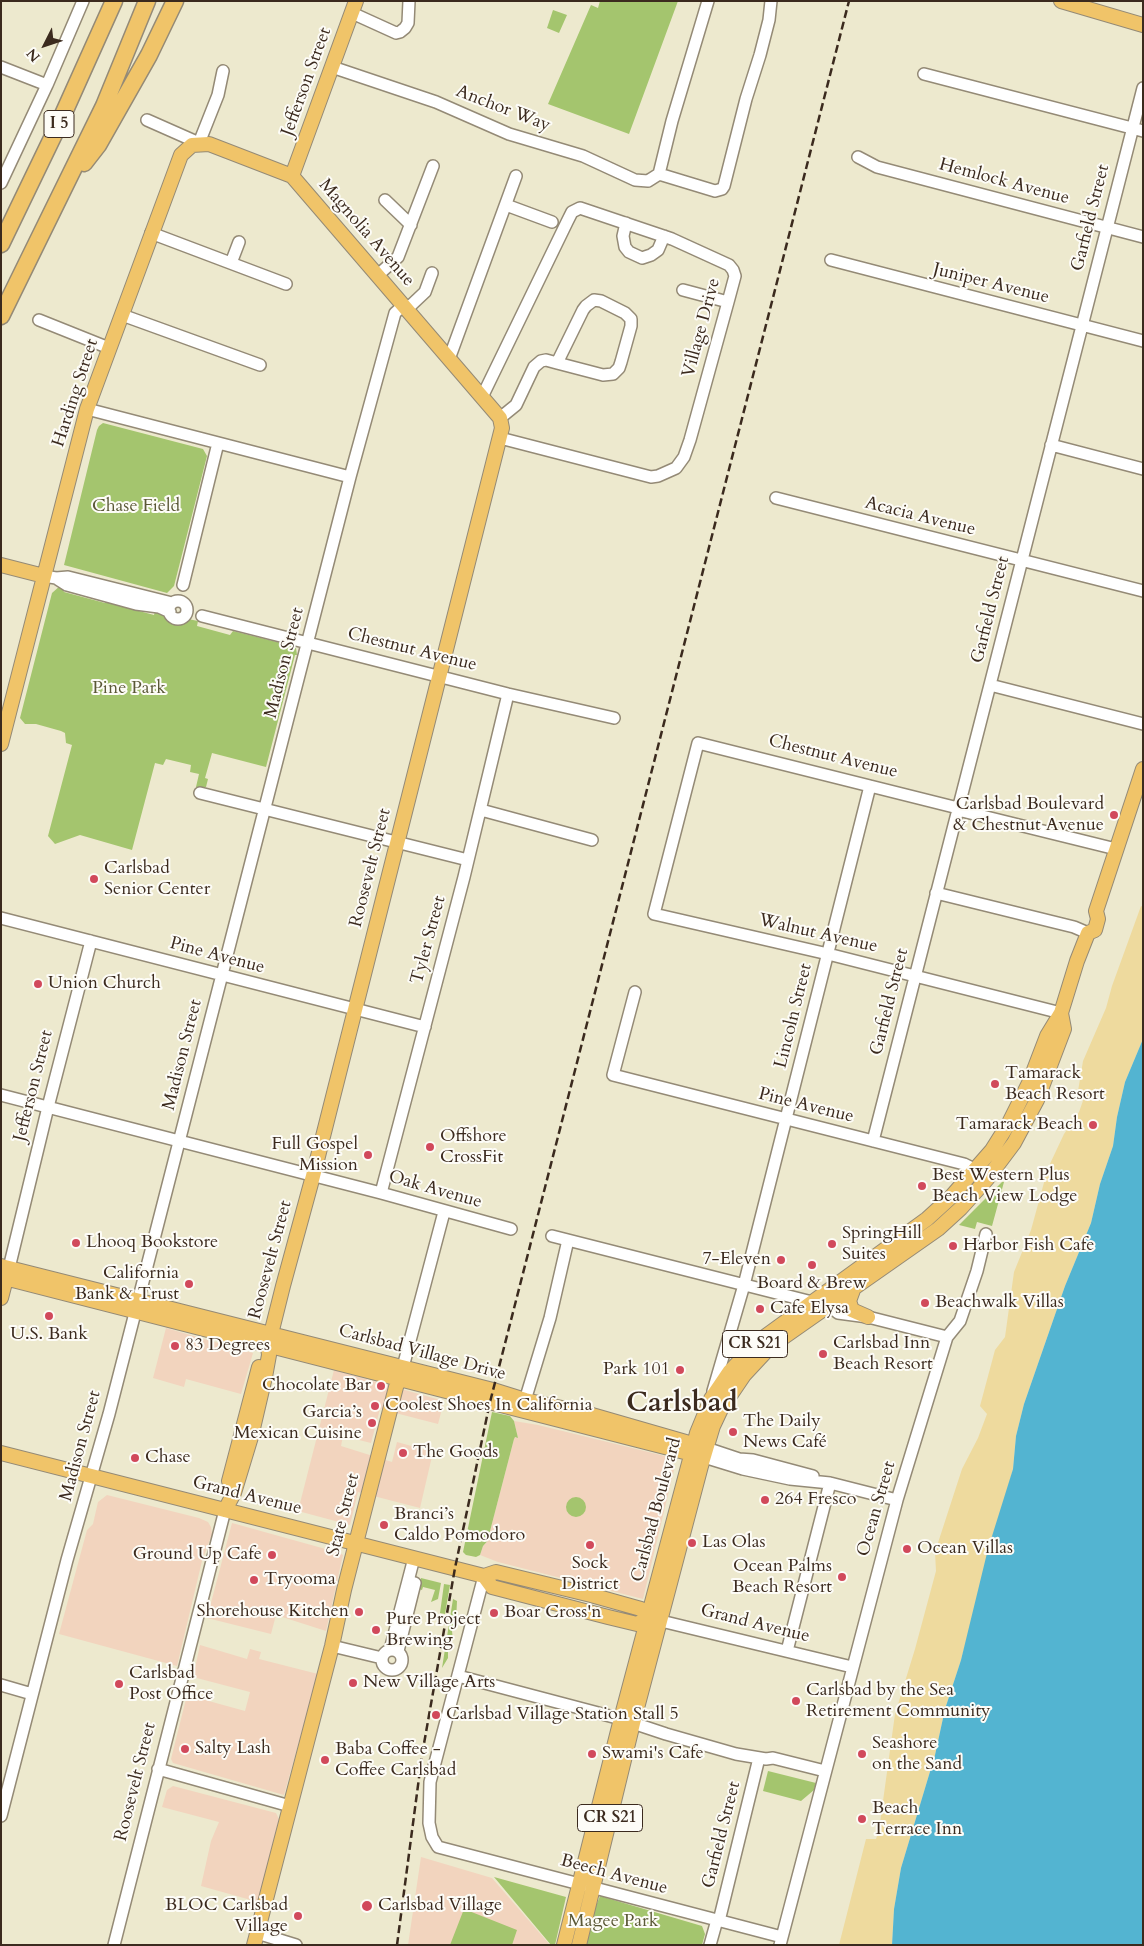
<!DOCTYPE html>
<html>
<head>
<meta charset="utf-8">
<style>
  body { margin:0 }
  #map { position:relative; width:1144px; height:1946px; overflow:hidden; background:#ede9ce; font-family:Cardo,serif }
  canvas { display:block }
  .frame { position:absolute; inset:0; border:2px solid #3b2a1e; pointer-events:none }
  .north { position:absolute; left:20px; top:20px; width:50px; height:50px; -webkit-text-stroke:4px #fdfcf7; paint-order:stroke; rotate:229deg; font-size:14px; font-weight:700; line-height:20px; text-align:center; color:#3b2a1e }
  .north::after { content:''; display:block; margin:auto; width:18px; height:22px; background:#3b2a1e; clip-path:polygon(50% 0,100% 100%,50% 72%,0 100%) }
</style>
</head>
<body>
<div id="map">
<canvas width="1144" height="1946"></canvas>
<div class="frame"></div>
<div class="north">N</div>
</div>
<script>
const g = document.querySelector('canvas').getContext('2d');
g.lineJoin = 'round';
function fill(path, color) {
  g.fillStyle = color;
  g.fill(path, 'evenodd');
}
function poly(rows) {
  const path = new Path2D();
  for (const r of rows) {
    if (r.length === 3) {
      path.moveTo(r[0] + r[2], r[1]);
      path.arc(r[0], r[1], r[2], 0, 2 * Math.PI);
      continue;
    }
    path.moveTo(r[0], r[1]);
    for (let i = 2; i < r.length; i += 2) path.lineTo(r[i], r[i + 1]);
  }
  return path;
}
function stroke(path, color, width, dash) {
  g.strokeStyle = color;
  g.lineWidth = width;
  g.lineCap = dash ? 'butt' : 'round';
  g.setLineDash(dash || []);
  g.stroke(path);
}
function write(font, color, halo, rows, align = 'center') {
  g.font = font + ' Cardo,serif';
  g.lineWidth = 4;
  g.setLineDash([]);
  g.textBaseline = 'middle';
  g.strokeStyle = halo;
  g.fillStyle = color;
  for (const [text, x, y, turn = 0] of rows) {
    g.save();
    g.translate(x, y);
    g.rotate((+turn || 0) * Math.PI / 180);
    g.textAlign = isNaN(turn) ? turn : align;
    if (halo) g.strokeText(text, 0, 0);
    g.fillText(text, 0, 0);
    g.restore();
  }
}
const built = poly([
  [166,1328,253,1353,241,1394,186,1379,184,1387,153,1378],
  [334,1370,444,1401,438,1424,380,1409,371,1443,343,1436,341,1446,392,1462,397,1442,433,1452,420,1508,358,1492,350,1525,298,1511],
  [514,1421,538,1425,669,1457,674,1470,643,1599,498,1562,480,1555,483,1546,491,1536,489,1535,514,1439,514,1437,518,1438],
  [107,1495,199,1518,208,1522,211,1527,212,1534,202,1561,177,1666,59,1634,87,1530,93,1524,98,1502],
  [232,1523,340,1553,343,1555,326,1631,276,1615,271,1634,207,1618],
  [200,1645,247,1659,250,1649,261,1652,259,1659,318,1674,284,1795,173,1763,171,1759,187,1695,245,1711,250,1692,193,1677],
  [173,1786,276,1813,279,1819,258,1902,201,1886,211,1841,219,1822,162,1807,167,1790],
  [421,1857,492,1878,550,1945,408,1945]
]);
const green = poly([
  [600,1,678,1,629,134,548,104,591,5,598,8],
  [553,10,567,15,559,33,547,28],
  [103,423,203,449,207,456,174,586,167,593,64,565,97,430,99,426],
  [61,585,64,592,105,603,106,599,113,601,113,604,154,615,155,611,163,611,170,620,174,623,183,622,188,619,198,621,197,626,230,635,233,631,293,646,296,648,297,655,295,655,266,767,212,753,205,778,208,779,206,787,196,787,199,774,190,772,191,765,166,759,163,765,155,763,132,850,80,835,55,844,48,836,72,745,66,743,65,733,61,731,36,724,25,724,20,718,52,593],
  [1002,1182,1004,1182,992,1226,977,1222,975,1229,959,1225],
  [492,1412,510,1416,514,1421,518,1438,515,1437,514,1439,489,1535,492,1536,483,1546,480,1555,476,1557,466,1555,463,1552],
  [576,1507,10],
  [421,1578,441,1583,438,1599,431,1602,435,1590,423,1587,422,1590,419,1589],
  [444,1584,450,1585,445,1614,440,1613],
  [453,1599,457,1601,456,1622,452,1631,453,1640,448,1647,448,1658,442,1668],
  [768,1771,816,1783,814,1790,801,1801,763,1791],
  [494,1877,566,1897,555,1945,551,1945],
  [600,1896,702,1926,705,1934,702,1945,584,1945,591,1918],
  [464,1909,517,1930,512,1945,450,1945]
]);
const sand = poly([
  [1141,906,1143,907,1143,1039,1125,1082,1117,1117,1113,1146,1100,1184,1091,1223,1065,1286,1024,1404,1016,1436,1013,1469,961,1660,945,1709,935,1755,901,1868,894,1909,892,1945,839,1945,866,1839,876,1839,879,1830,895,1714,915,1649,936,1571,935,1552,962,1469,978,1438,987,1414,980,1406,995,1350,1005,1337,1014,1272,1031,1230,1048,1168,1064,1134,1079,1112,1085,1095,1078,1091,1083,1061,1106,1008,1112,986]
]);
const water = poly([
  [1143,1039,1143,1945,892,1945,894,1909,901,1868,935,1755,945,1709,961,1660,988,1549,1013,1469,1016,1436,1024,1404,1065,1286,1091,1223,1100,1184,1113,1146,1117,1117,1125,1082]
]);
const minor = poly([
  [352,13,396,33,400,32,405,28,408,23,409,1],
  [1,67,47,85],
  [332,67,436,102,509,134,583,156,635,180,648,181,659,174],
  [924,74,1143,131],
  [147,120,199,143,218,95,223,71],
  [858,157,877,167,1143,237],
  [659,174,715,191,722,189,724,186,746,99,760,55,769,20,771,1],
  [659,174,672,121,708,1],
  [1,183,47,85,83,1],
  [385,200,411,225],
  [506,205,552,222],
  [626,223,623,236,625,247,629,252,642,258,651,255,658,250,664,236],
  [151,233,286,284],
  [831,260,1143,341],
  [231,263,239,242],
  [378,275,398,257,433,166],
  [683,290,728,302],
  [594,300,601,301,625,313,631,319,631,326,621,362,619,368,613,374,603,375,557,363,583,310,586,306,594,300],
  [407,309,425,292,432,273],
  [122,315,260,365],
  [39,320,109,348],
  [449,359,516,176],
  [482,397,567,222,572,212,580,208,672,239,729,265,733,270,735,276,728,302,690,440,684,457,676,468,658,476,651,477,500,438],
  [87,409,350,477],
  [500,418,516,405,534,367,541,361,546,360,557,363],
  [1051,445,1143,469],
  [776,498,1143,591],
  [44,576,56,578,68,577,172,603],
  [56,578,67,585,136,604,159,607,170,612],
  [183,585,218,443],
  [178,610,9],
  [202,616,508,694,614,718],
  [990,685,1143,724],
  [200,793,468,860],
  [958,808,698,743,654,914,828,954,1061,1013],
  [481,810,592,840],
  [958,810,1116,849],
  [936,893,1074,927,1088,933],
  [1,918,425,1027],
  [635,992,613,1075,964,1164,976,1170,987,1179],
  [1,1095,381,1193,511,1229],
  [873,1141,1143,88],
  [381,1193,464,877,508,694],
  [552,1236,812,1302],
  [9,1268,48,1107,91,941],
  [829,1306,838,1313,868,1317,947,1337],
  [403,1367,444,1212],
  [713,1391,744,1285,870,786],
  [523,1407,550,1318,568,1240],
  [706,1448,739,1459,753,1460,813,1476],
  [704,1457,743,1469,790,1479,830,1483,897,1500],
  [484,1576,430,1782,429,1823,432,1837,438,1847,782,1937],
  [661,1621,852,1667],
  [332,1646,382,1658],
  [392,1660,10],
  [390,1650,414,1558],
  [398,1651,415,1583],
  [787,1651,830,1483],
  [458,1676,621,1719,666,1734,736,1754,766,1759,773,1758,825,1771],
  [1,1685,32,1694],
  [158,1769,290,1806],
  [1,1816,67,1560,109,1414,350,477,395,313,404,305],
  [719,1921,759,1758],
  [257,1933,296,1945],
  [114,1945,225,1510],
  [710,1945,717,1920],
  [780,1945,897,1500,947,1337,960,1321,977,1271,986,1234]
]);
const major = poly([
  [1061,1,1143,25],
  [292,176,356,1],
  [1,565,44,576],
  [1,744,87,409,181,155,192,145,209,144,292,176,500,418,502,428,313,1176,283,1286,268,1346,269,1355,265,1377,251,1437,234,1493,225,1510],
  [1,1266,493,1390,525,1400,585,1413,703,1447],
  [1,1277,700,1456],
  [853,1290,849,1301,852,1310,868,1317],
  [1,1298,8,1271],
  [1,1453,484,1576,496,1572,591,1595,641,1609,649,1617,656,1619],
  [229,1481,259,1367],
  [484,1576,492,1587,608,1617,637,1624,649,1617],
  [254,1945,332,1646,344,1590,396,1387,402,1372],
  [564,1945,621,1719,697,1433,711,1399,730,1371,759,1341,927,1219,950,1198,992,1150,1009,1123,1029,1083,1047,1036,1061,1013,1077,961,1088,933,1095,930,1098,919,1096,911,1143,769],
  [579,1945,633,1723,701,1466,713,1426,721,1409,744,1375,771,1346,938,1229,961,1208,987,1179,1014,1143,1037,1100,1064,1029,1061,1013]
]);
const highway = poly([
  [84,163,98,145,149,55,175,1],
  [1,244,57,128,114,1],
  [1,316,104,106,147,1]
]);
const rail = poly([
  [397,1945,422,1755,455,1568,490,1402,849,1]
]);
const markers = [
  [1114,815,5,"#d1495b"],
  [94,879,5,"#d1495b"],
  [38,984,5,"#d1495b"],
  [995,1084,5,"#d1495b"],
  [1093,1125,5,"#d1495b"],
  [430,1147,5,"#d1495b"],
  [368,1155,5,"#d1495b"],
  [922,1186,5,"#d1495b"],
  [76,1243,5,"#d1495b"],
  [832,1244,5,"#d1495b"],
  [953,1246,5,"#d1495b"],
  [781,1260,5,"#d1495b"],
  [812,1265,5,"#d1495b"],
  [189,1284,5,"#d1495b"],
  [925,1303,5,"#d1495b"],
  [760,1309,5,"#d1495b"],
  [49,1316,5,"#d1495b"],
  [175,1346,5,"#d1495b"],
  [823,1354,5,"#d1495b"],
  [680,1370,5,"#d1495b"],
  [381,1386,5,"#d1495b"],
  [375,1406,5,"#d1495b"],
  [372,1423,5,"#d1495b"],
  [733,1432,5,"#d1495b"],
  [403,1453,5,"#d1495b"],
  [135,1458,5,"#d1495b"],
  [765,1500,5,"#d1495b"],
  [384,1525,5,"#d1495b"],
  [692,1543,5,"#d1495b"],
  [590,1545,5,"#d1495b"],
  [907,1549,5,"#d1495b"],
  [272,1555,5,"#d1495b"],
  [842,1577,5,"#d1495b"],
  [254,1580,5,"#d1495b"],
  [359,1612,5,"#d1495b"],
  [494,1613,5,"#d1495b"],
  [376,1630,5,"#d1495b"],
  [353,1683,5,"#d1495b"],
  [119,1684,5,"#d1495b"],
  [796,1701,5,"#d1495b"],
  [436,1715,5,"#d1495b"],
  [185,1749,5,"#d1495b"],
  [592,1754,5,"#d1495b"],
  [862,1754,5,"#d1495b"],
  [325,1760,5,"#d1495b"],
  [862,1819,5,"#d1495b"],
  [367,1906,6,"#d1495b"],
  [298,1916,5,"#d1495b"]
];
const shields = [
  [59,124,30],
  [755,1344,65],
  [610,1818,65]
];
const shieldNames = [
  ["I 5",59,124],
  ["CR S21",755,1344],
  ["CR S21",610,1818]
];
const streetNames = [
  ["Jefferson Street",307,82,-70],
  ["Anchor Way",503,109,21],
  ["Hemlock Avenue",1004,182,15],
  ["Garfield Street",1091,218,-76],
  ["Magnolia Avenue",366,233,49],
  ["Juniper Avenue",991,284,14],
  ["Village Drive",702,328,-75],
  ["Harding Street",76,393,-72],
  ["Acacia Avenue",920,517,14],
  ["Garfield Street",991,610,-76],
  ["Chestnut Avenue",412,650,14],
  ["Madison Street",285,663,-76],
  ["Chestnut Avenue",833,757,14],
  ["Roosevelt Street",371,868,-76],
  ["Walnut Avenue",818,934,13],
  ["Tyler Street",429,940,-75],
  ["Pine Avenue",217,956,15],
  ["Garfield Street",890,1002,-76],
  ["Lincoln Street",794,1016,-76],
  ["Madison Street",183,1055,-76],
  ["Jefferson Street",34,1086,-76],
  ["Pine Avenue",806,1106,14],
  ["Oak Avenue",435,1190,16],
  ["Roosevelt Street",271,1260,-75],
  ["Carlsbad Village Drive",422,1353,15],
  ["Madison Street",81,1446,-75],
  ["Grand Avenue",247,1496,14],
  ["Ocean Street",877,1509,-74],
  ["Carlsbad Boulevard",657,1510,-75],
  ["State Street",344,1515,-76],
  ["Grand Avenue",755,1624,14],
  ["Roosevelt Street",136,1782,-76],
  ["Garfield Street",722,1835,-76],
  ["Beech Avenue",614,1875,15]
];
const parkNames = [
  ["Chase Field",136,507],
  ["Pine Park",129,689],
  ["Magee Park",613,1922]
];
const poiNames = [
  ["Carlsbad Boulevard",1104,805,"right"],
  ["& Chestnut Avenue",1104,826,"right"],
  ["Carlsbad",104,869],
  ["Senior Center",104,890],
  ["Union Church",48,984],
  ["Tamarack",1005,1074],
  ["Beach Resort",1005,1095],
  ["Tamarack Beach",1083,1125,"right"],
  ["Offshore",440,1137],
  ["CrossFit",440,1158],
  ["Full Gospel",358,1145,"right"],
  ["Mission",358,1166,"right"],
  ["Best Western Plus",932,1176],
  ["Beach View Lodge",932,1197],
  ["SpringHill",842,1234],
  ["Suites",842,1255],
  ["Lhooq Bookstore",86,1243],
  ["Harbor Fish Cafe",963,1246],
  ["7-Eleven",771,1260,"right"],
  ["California",179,1274,"right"],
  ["Bank & Trust",179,1295,"right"],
  ["Board & Brew",812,1284,"center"],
  ["Beachwalk Villas",935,1303],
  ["Cafe Elysa",770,1309],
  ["U.S. Bank",49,1335,"center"],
  ["Carlsbad Inn",833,1344],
  ["Beach Resort",833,1365],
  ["83 Degrees",185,1346],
  ["Park 101",670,1370,"right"],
  ["Chocolate Bar",371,1386,"right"],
  ["Coolest Shoes In California",385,1406],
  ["Garcia’s",362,1413,"right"],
  ["Mexican Cuisine",362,1434,"right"],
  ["The Daily",743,1422],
  ["News Café",743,1443],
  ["The Goods",413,1453],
  ["Chase",145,1458],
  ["264 Fresco",775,1500],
  ["Branci’s",394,1515],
  ["Caldo Pomodoro",394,1536],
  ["Las Olas",702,1543],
  ["Ocean Villas",917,1549],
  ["Ground Up Cafe",262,1555,"right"],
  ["Sock",590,1564,"center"],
  ["District",590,1585,"center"],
  ["Ocean Palms",832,1567,"right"],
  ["Beach Resort",832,1588,"right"],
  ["Tryooma",264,1580],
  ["Shorehouse Kitchen",349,1612,"right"],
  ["Boar Cross'n",504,1613],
  ["Pure Project",386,1620],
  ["Brewing",386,1641],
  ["Carlsbad",129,1674],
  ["Post Office",129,1695],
  ["New Village Arts",363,1683],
  ["Carlsbad by the Sea",806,1691],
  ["Retirement Community",806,1712],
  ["Carlsbad Village Station Stall 5",446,1715],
  ["Seashore",872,1744],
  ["on the Sand",872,1765],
  ["Salty Lash",195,1749],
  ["Baba Coffee -",335,1750],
  ["Coffee Carlsbad",335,1771],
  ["Swami's Cafe",602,1754],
  ["Beach",872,1809],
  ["Terrace Inn",872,1830],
  ["BLOC Carlsbad",288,1906,"right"],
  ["Village",288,1927,"right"],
  ["Carlsbad Village",378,1906]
];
const townNames = [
  ["Carlsbad",682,1405]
];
fill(built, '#f2d4be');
fill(green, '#a4c56e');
fill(sand, '#eeda9e');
fill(water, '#53b4d1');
stroke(minor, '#948a76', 14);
stroke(major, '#948a76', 16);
stroke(highway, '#948a76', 19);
stroke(minor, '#fff', 11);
stroke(major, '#f0c469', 14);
stroke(highway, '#f0c469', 16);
stroke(rail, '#3b2a1e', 2.5, [8, 4]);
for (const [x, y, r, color] of markers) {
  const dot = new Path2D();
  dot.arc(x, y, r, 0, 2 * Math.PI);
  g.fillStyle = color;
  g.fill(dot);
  stroke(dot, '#fdfcf7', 2);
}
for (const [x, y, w] of shields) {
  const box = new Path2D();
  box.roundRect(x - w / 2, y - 13.5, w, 27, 4);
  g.fillStyle = '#fdfcf7';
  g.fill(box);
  stroke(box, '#3b2a1e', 1);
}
write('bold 16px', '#3b2a1e', null, shieldNames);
write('18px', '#3b2a1e', '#fdfcf7', streetNames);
write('18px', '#5a5836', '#fdfcf7', parkNames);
write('18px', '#3b2a1e', '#fdfcf7', poiNames, 'left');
write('bold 28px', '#3b2a1e', '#fdfcf7', townNames);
</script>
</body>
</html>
